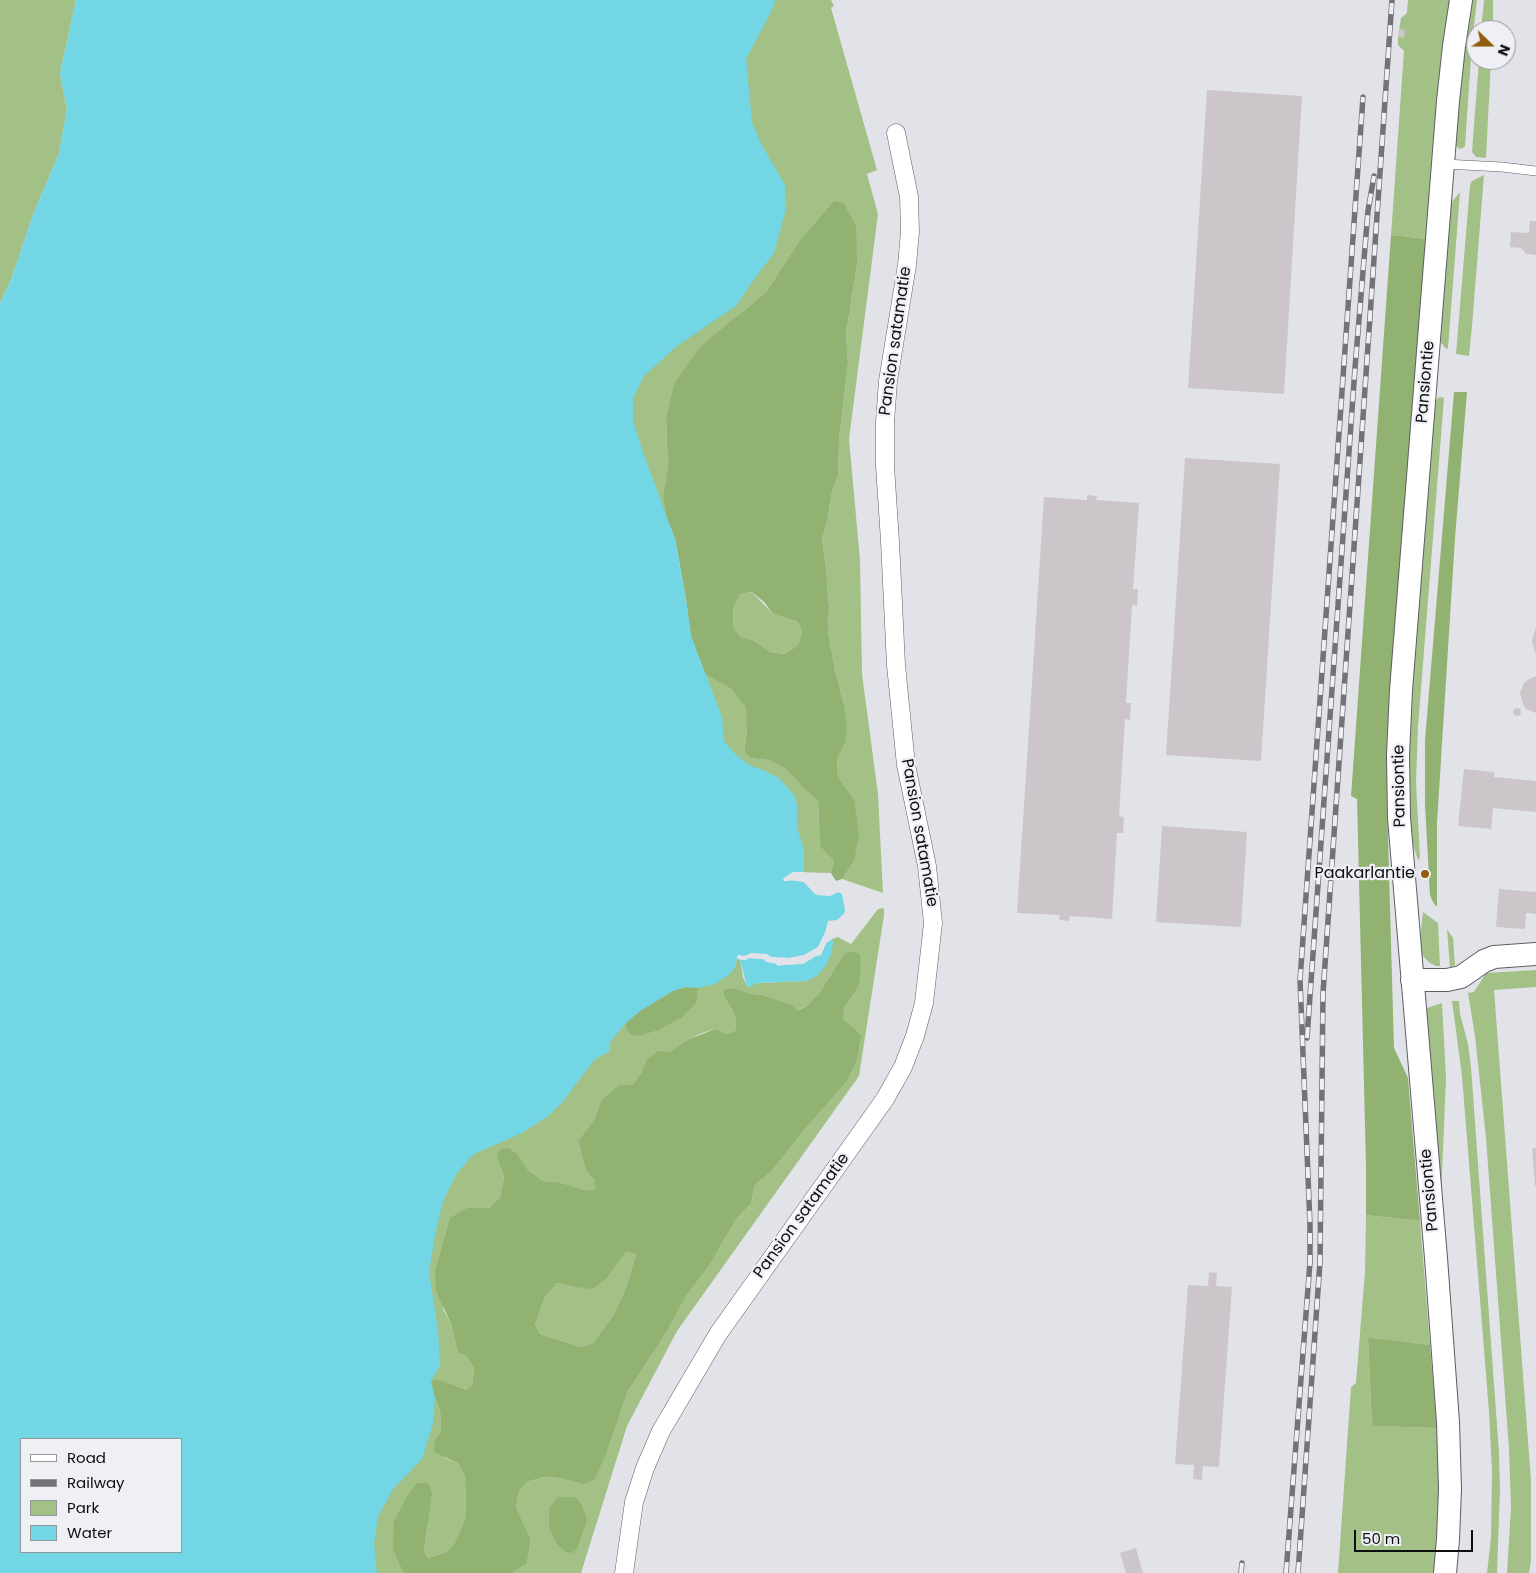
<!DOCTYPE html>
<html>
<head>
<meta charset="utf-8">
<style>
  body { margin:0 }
  #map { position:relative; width:1536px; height:1573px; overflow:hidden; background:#e2e3e9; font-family:Poppins,sans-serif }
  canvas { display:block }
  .legend { position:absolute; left:20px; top:1438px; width:162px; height:115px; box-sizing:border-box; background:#eff0f6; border:1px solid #95969a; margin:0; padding:6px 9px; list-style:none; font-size:15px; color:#0d0e0f }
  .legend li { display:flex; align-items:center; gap:10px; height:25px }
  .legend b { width:25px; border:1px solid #95969a }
  .north { position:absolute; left:1466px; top:20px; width:50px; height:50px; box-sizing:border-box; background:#eff0f6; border:1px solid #95969a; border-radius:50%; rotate:112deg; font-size:14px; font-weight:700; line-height:20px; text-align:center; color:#0d0e0f }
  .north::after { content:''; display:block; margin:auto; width:18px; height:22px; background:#915e0e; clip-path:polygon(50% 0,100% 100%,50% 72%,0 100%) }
  .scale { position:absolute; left:1354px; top:1530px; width:119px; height:22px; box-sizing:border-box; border:2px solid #0d0e0f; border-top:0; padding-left:6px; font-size:15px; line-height:18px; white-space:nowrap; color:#0d0e0f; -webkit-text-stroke:4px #eff0f6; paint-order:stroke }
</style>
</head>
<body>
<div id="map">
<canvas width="1536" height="1573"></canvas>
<ul class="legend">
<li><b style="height:6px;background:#fff"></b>Road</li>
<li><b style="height:6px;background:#727376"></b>Railway</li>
<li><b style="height:14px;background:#a3c087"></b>Park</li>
<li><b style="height:14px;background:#72d6e4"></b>Water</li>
</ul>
<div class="north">N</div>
<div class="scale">50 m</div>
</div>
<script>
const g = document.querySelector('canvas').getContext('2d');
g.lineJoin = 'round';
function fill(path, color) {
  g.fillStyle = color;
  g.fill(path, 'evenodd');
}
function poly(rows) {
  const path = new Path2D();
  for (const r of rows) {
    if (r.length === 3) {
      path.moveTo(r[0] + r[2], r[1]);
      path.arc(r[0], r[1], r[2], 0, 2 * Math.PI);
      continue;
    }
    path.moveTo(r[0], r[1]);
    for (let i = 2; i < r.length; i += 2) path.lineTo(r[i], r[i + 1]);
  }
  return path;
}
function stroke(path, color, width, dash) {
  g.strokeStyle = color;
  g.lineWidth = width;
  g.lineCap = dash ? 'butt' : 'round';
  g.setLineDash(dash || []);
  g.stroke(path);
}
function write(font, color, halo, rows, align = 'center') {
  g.font = font + ' Poppins,sans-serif';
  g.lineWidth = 4.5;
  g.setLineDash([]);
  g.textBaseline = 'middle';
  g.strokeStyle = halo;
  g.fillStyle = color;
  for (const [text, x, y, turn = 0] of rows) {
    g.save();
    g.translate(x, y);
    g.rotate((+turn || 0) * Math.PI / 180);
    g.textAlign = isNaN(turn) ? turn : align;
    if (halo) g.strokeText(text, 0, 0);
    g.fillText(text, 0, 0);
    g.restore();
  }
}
const green = poly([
  [0,0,76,0,60,74,67,109,59,153,33,215,11,280,0,303],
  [754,0,831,0,834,6,831,8,877,170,867,174,878,214,849,439,860,560,862,674,878,794,883,893,842,879,854,861,854,799,838,777,837,760,844,745,844,705,835,670,828,632,829,607,826,567,822,539,827,522,832,492,838,476,839,440,848,363,846,334,857,265,798,243,766,292,736,317,666,419,668,468,663,494,685,593,691,636,705,674,731,689,747,707,747,729,744,752,751,758,768,760,786,769,805,790,818,801,820,845,834,861,831,873,793,872,737,805,616,374,724,120],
  [1408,0,1451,0,1428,239,1391,235,1404,51,1398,45,1398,37,1401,18,1407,13],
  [1469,0,1477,0,1472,43,1465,146,1463,148,1460,149,1455,145,1464,41],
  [1484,0,1493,0,1493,30,1481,30],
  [1479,60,1491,60,1486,158,1476,157,1472,152],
  [1484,175,1472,326,1469,356,1456,354,1470,185,1472,181],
  [1460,192,1448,348,1446,349,1439,340,1451,203],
  [1439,397,1444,398,1418,727,1416,782,1420,858,1418,860,1411,839,1409,812,1409,752,1413,678,1434,402],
  [752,592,773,614,798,622,802,632,798,645,785,654,770,652,753,640,741,637,734,631,733,609,740,594],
  [884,908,884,915,859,1076,677,1331,627,1426,581,1573,513,1573,527,1563,531,1539,516,1507,519,1491,527,1482,544,1477,559,1478,583,1484,607,1452,628,1391,666,1333,687,1295,709,1266,737,1218,751,1204,755,1185,772,1171,800,1135,847,1081,853,1027,843,1019,845,1006,858,988,844,954,819,993,807,1006,797,1010,790,1004,763,995,752,994,734,988,724,997,732,1009,736,1020,736,1030,728,1034,715,1029,702,1033,687,1040,670,1053,646,1060,641,1073,632,1085,601,1101,595,1118,578,1141,586,1171,595,1181,595,1189,587,1192,558,1182,543,1181,528,1170,516,1154,500,1166,504,1177,500,1197,489,1208,467,1208,443,1309,451,1324,458,1353,466,1356,474,1368,472,1385,466,1390,447,1382,435,1398,440,1410,441,1430,434,1442,444,1457,458,1463,465,1476,466,1517,454,1544,447,1552,428,1558,424,1551,428,1522,393,1550,403,1573,341,1573,401,1228,573,1038,737,959,740,959,743,977,746,984,749,987,756,983,806,981,833,942,832,939,838,937,851,944,878,909],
  [1423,912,1438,923,1440,966,1436,966,1430,963,1423,956,1419,949],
  [1447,929,1453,938,1455,965,1450,967],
  [1536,970,1536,987,1494,990,1531,1481,1531,1560,1529,1573,1507,1573,1511,1507,1509,1449,1486,1138,1475,1036,1468,993,1474,992,1486,973],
  [1452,1001,1459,1001,1460,1014,1468,1044,1471,1067,1499,1453,1500,1490,1497,1573,1487,1573,1491,1538,1492,1471,1489,1412,1462,1076],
  [1442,1003,1446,1078,1441,1198,1425,1014,1427,1008],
  [1366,1215,1420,1221,1430,1345,1368,1339,1372,1426,1437,1428,1441,1476,1434,1573,1338,1573,1351,1387,1356,1383,1365,1271],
  [626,1250,636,1254,626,1288,614,1314,593,1343,581,1347,540,1334,535,1325,545,1297,557,1283,575,1287,608,1277]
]);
const forest = poly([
  [834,201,844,204,856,226,857,265,846,334,848,363,839,440,838,476,832,492,827,522,822,539,826,567,829,607,828,632,835,670,844,705,847,729,844,745,837,760,838,777,854,799,859,836,854,861,842,879,836,881,831,873,834,861,820,846,818,801,805,790,786,769,768,760,751,758,744,752,747,729,746,707,731,689,705,674,691,636,685,593,675,539,666,516,663,494,668,468,666,419,674,384,700,347,766,292,798,243],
  [752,592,764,602,773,614,798,622,802,632,798,645,785,654,770,652,753,640,741,637,734,630,733,609,740,594],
  [1391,235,1428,239,1388,753,1387,802,1394,1048,1408,1078,1420,1221,1366,1215,1366,1167,1357,799,1351,796],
  [1454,392,1467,392,1455,538,1437,823,1437,907,1433,902,1430,895,1425,805,1425,740],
  [853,951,860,955,861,969,858,988,845,1006,843,1019,853,1027,861,1036,857,1059,847,1081,800,1135,772,1171,755,1185,751,1204,737,1218,709,1266,687,1295,666,1333,628,1391,607,1452,594,1480,583,1484,559,1478,544,1477,527,1482,519,1491,516,1507,531,1539,527,1563,513,1573,403,1573,393,1550,394,1521,406,1498,417,1483,428,1483,432,1493,424,1551,428,1558,447,1552,454,1544,466,1517,465,1476,458,1463,434,1452,434,1442,441,1430,440,1410,435,1398,431,1381,436,1380,447,1382,466,1390,472,1385,474,1368,466,1356,458,1353,451,1324,436,1291,435,1272,450,1218,467,1208,489,1208,500,1197,504,1177,500,1166,497,1154,501,1149,508,1148,517,1154,528,1170,543,1181,558,1182,587,1191,595,1189,595,1181,586,1171,578,1141,595,1118,601,1101,619,1085,632,1085,641,1073,646,1060,658,1051,670,1052,687,1040,715,1029,728,1034,736,1030,736,1020,732,1009,724,997,724,990,734,988,752,994,763,995,790,1004,798,1010,807,1006,819,993,844,954],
  [626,1251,636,1254,626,1288,614,1314,593,1343,581,1347,540,1334,535,1325,545,1297,557,1283,575,1287,593,1289,608,1277],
  [686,987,698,988,696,1003,681,1018,658,1030,639,1036,631,1035,627,1030,626,1023,640,1011,673,991],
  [1368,1338,1430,1345,1437,1428,1372,1426],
  [558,1497,575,1497,582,1505,587,1520,577,1549,572,1553,566,1552,557,1544,549,1527,549,1508]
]);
const water = poly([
  [76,0,775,0,773,8,746,59,752,122,760,142,785,185,786,209,774,253,752,282,736,306,677,346,644,376,633,398,633,421,644,455,675,539,685,593,691,636,722,717,724,741,736,755,751,766,763,770,779,778,794,795,797,805,797,827,804,850,804,872,793,872,783,879,804,882,813,892,830,896,838,892,842,894,845,910,844,914,837,920,828,921,825,933,818,947,805,955,789,958,771,957,752,953,744,956,738,955,735,967,731,973,715,984,698,988,686,987,673,991,640,1011,626,1023,610,1042,610,1051,595,1059,561,1104,547,1117,522,1133,474,1154,457,1173,443,1201,435,1235,429,1272,438,1330,440,1366,431,1381,435,1398,433,1424,422,1459,394,1488,378,1516,374,1544,377,1573,0,1573,0,303,11,280,33,215,59,153,67,109,60,74],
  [21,1439,181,1439,181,1552,21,1552],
  [832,939,833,942,832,952,827,964,817,976,806,981,757,983,749,987,746,984,740,959,745,960,749,958,763,959,767,962,782,965,803,964,816,956,821,955,826,943]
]);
const pier = poly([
  [793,872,806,872,804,875,794,875,787,879,792,877,805,880,817,893,830,893,837,889,843,892,842,894,838,892,830,896,816,895,804,882,792,880,789,881,784,881,783,879],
  [825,933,827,935,824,942,830,937,832,939,826,943,821,955,815,956,803,964,796,963,792,965,789,963,786,965,782,965,778,966,775,963,767,962,763,959,749,958,745,960,737,959,738,955,744,956,752,953,767,954,771,957,789,958,804,955,818,947]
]);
const building = poly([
  [1399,29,1405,30,1404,38,1398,37],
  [1207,90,1302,96,1284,394,1188,388],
  [1530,221,1536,221,1536,255,1526,254,1521,248,1510,247,1511,232,1529,233],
  [1185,458,1280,464,1261,761,1166,755],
  [1087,495,1097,496,1096,500,1139,503,1133,589,1138,589,1137,606,1132,605,1126,703,1131,703,1130,720,1125,719,1119,816,1124,817,1123,833,1117,833,1112,919,1070,916,1069,921,1059,920,1060,915,1017,913,1044,497,1087,500],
  [1536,627,1536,655,1532,641],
  [1536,676,1536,713,1526,709,1523,704,1520,693,1524,683,1529,679],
  [1517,712,4],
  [1464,769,1494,772,1494,777,1536,781,1536,812,1493,808,1491,829,1458,826],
  [1162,826,1247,832,1241,927,1156,922],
  [1499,889,1536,892,1536,914,1526,913,1525,929,1496,927],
  [1536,1148,1536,1186,1535,1186,1532,1149],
  [1209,1272,1217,1273,1216,1286,1232,1287,1219,1467,1203,1466,1202,1480,1193,1479,1194,1465,1175,1464,1188,1285,1208,1286],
  [1136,1548,1143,1573,1126,1573,1120,1553]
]);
const service = poly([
  [1444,164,1502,167,1536,171]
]);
const minor = poly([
  [624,1573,634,1502,645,1468,661,1431,718,1334,885,1099,903,1067,915,1036,924,1003,933,923,927,866,906,765,896,665,890,541,885,466,885,422,888,381,907,265,910,232,909,197,896,133]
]);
const tertiary = poly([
  [1412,980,1447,980,1461,977,1484,961,1494,957,1536,954],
  [1445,1573,1448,1539,1450,1489,1448,1422,1436,1258,1399,818,1398,755,1401,690,1448,101,1454,46,1461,0]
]);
const rail = poly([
  [1307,1038,1355,368,1368,211,1374,176],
  [1241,1573,1242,1563],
  [1286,1573,1310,1262,1310,1225,1300,980,1363,97],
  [1298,1573,1320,1262,1323,993,1392,0]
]);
const markers = [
  [1425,874,5,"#915e0e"]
];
const streetNames = [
  ["Pansion satamatie",896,341,-82],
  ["Pansiontie",1426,382,-85],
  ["Pansiontie",1400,786,-91],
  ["Pansion satamatie",919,833,80],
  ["Pansiontie",1430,1190,-95],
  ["Pansion satamatie",802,1216,-54]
];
const poiNames = [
  ["Paakarlantie",1415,874]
];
fill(green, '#a3c087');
fill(forest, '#92b272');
fill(water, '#72d6e4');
fill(pier, '#e2e3e9');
fill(building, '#ccc6ca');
stroke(service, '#5e5e63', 10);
stroke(minor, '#5e5e63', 19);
stroke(tertiary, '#5e5e63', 24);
stroke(service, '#fff', 9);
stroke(minor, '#fff', 18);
stroke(tertiary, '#fff', 22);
stroke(rail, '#727376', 5.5);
stroke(rail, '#eff0f6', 4, [11]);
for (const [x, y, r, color] of markers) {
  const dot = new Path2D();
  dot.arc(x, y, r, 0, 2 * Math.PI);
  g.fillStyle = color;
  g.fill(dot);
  stroke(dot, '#eff0f6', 2);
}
write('16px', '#0d0e0f', '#eff0f6', streetNames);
write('16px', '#0d0e0f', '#eff0f6', poiNames, 'right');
</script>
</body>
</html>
